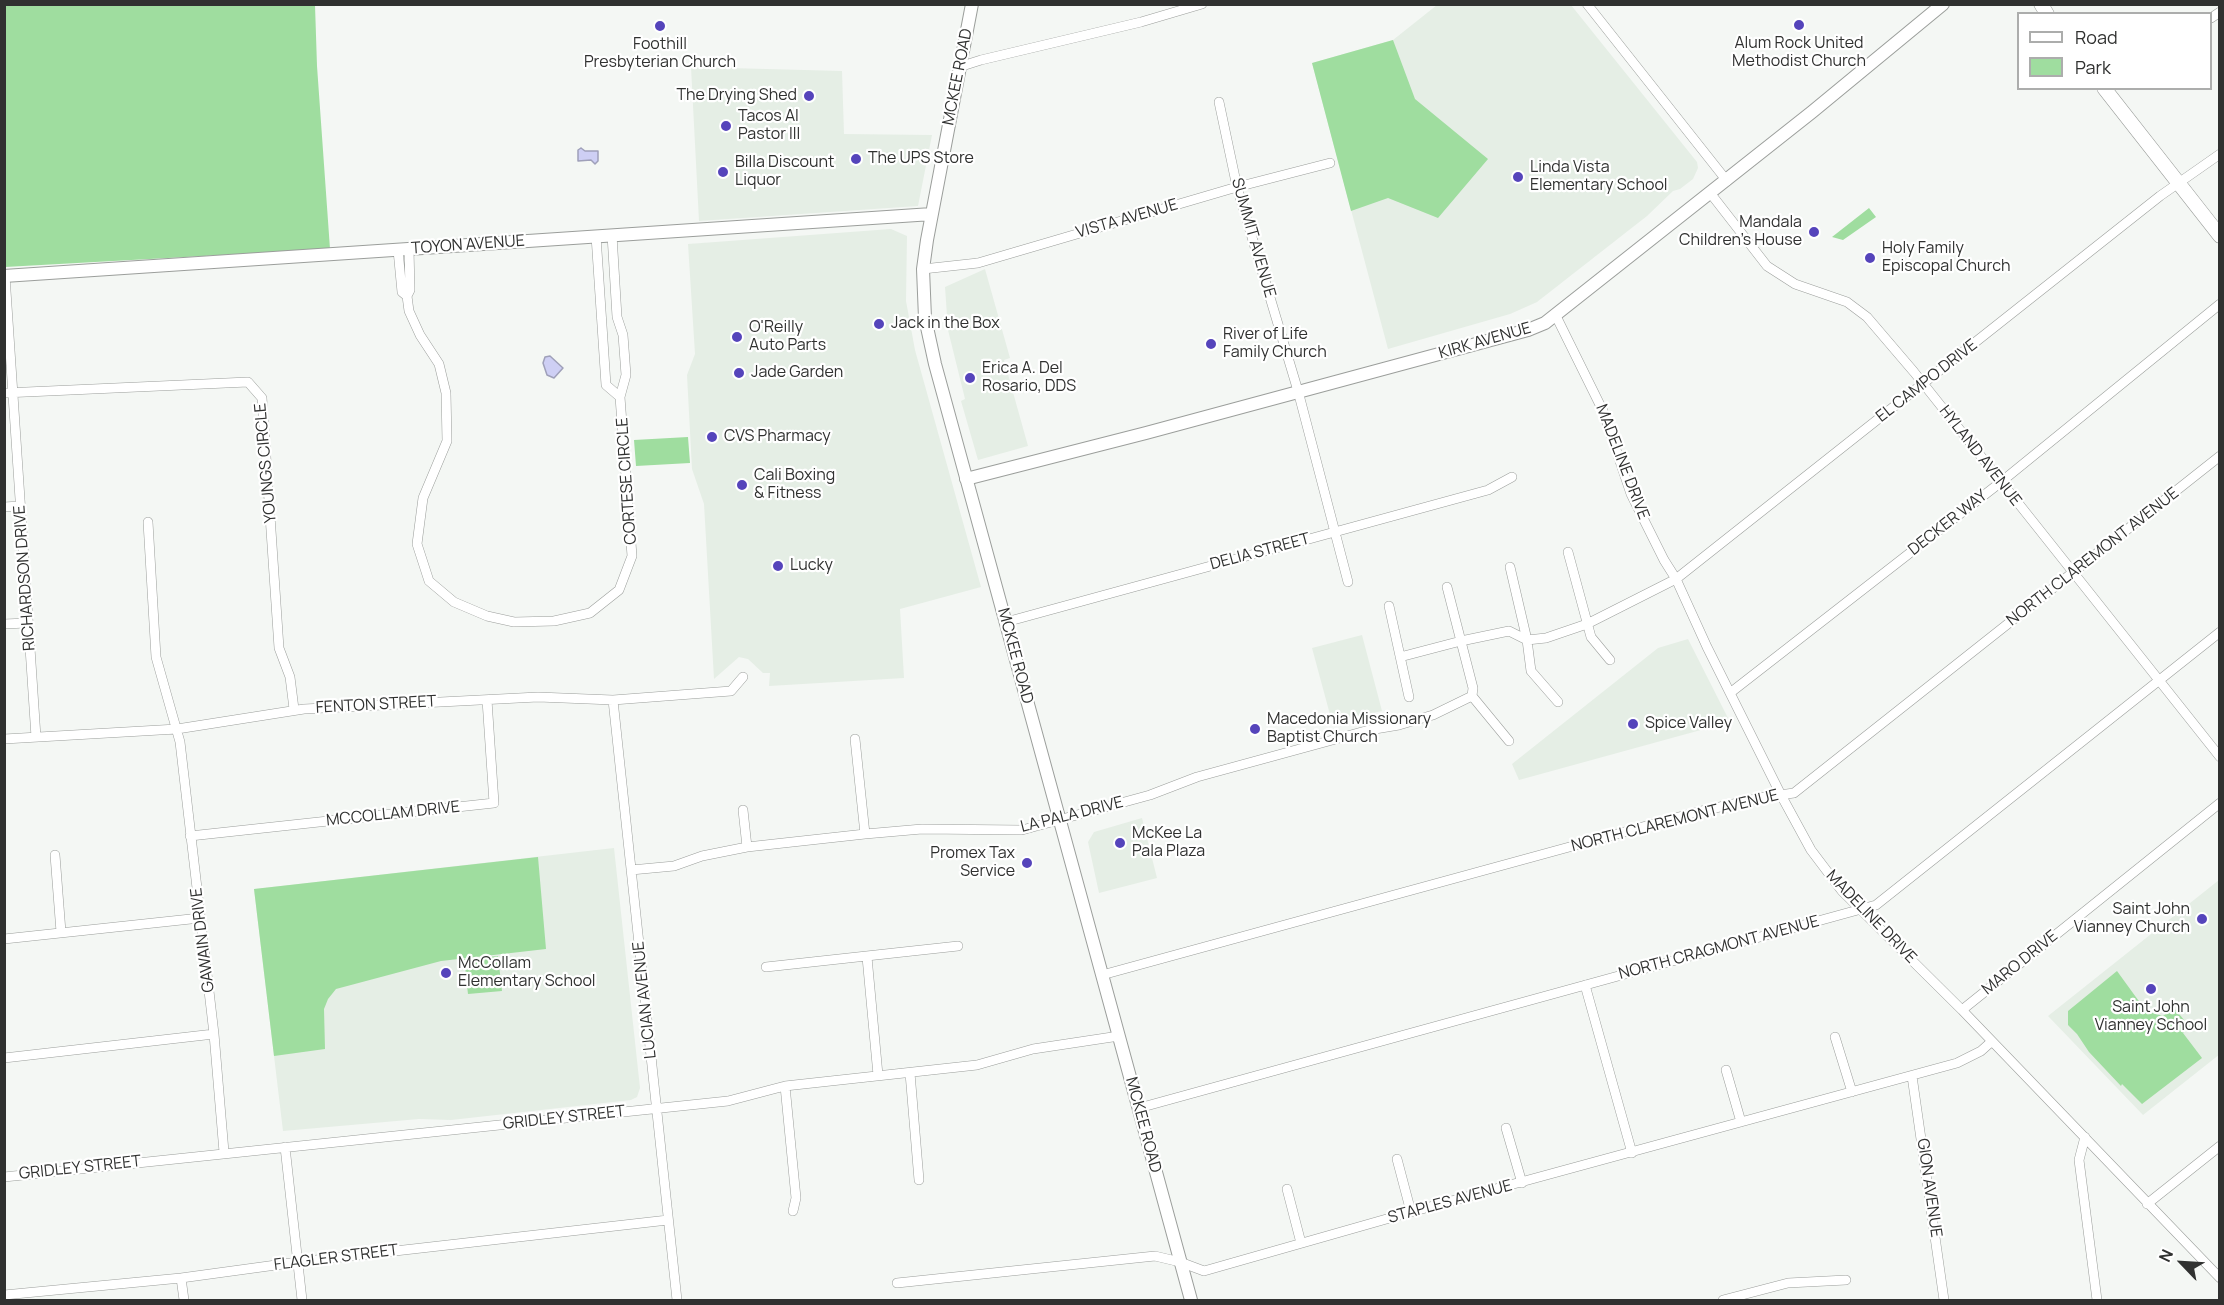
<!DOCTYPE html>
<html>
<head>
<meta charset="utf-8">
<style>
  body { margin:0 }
  #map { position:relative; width:2224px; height:1305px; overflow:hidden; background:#f4f7f4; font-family:Manrope,sans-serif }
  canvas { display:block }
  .frame { position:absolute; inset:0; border:6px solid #303130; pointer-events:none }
  .legend { position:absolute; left:2017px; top:12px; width:195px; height:78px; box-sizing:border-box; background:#fff; border:2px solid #acadac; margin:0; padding:8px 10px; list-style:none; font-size:18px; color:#303130 }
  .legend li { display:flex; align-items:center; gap:12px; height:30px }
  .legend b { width:30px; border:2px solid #acadac }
  .north { position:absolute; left:2152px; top:1233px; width:60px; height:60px; -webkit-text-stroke:4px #fff; paint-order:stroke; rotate:295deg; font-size:16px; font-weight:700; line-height:24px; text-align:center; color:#303130 }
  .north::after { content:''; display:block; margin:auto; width:21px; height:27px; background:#303130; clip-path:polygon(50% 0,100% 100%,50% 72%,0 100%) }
</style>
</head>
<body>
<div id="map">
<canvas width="2224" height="1305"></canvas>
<div class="frame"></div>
<ul class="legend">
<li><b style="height:8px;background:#fff"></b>Road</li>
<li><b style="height:16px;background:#9fdd9f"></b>Park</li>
</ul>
<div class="north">N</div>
</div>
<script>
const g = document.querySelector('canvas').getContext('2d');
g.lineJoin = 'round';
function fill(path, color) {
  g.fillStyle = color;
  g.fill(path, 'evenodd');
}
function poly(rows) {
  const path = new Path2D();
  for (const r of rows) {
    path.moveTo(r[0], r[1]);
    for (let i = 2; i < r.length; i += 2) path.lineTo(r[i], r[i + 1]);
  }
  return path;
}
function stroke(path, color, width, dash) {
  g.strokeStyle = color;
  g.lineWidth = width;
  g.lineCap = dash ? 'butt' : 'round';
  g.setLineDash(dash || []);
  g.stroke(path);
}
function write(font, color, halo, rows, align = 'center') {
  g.font = font + ' Manrope,sans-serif';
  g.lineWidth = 4.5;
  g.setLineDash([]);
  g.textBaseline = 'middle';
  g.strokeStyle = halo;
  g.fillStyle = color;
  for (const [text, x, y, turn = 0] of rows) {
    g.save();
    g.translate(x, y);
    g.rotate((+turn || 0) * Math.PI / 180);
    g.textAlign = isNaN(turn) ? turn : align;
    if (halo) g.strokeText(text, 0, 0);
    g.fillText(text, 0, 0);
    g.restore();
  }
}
const built = poly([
  [1437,5,1571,5,1697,162,1698,168,1693,179,1680,189,1673,191,1647,216,1537,302,1510,314,1388,349,1312,63,1393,40],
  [691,67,842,71,844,134,932,135,918,206,699,221],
  [891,229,907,236,906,301,915,350,981,587,900,609,904,678,769,686,770,673,763,673,748,659,739,657,714,679,704,504,692,469,687,375,695,354,688,244],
  [985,269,1010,358,1004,360,1028,446,978,460,961,401,965,399,948,330,945,287],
  [1362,635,1382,711,1332,722,1312,648],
  [1688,639,1730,722,1519,780,1512,764,1658,648],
  [1142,818,1157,878,1099,893,1088,842,1094,832],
  [614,848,640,1088,637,1097,631,1100,451,1120,419,1119,283,1131,254,889],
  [2219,880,2220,1054,2143,1115,2048,1016]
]);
const green = poly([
  [5,5,315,5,317,66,330,249,5,267],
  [1393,40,1415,99,1488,159,1438,218,1388,198,1351,211,1312,63],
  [1869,208,1876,217,1843,240,1832,237],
  [688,437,690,463,636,466,634,440],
  [538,857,546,949,441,961,336,989,328,999,324,1009,325,1049,274,1056,254,889],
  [498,956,502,991,468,994,466,977,472,976,466,976,464,959],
  [2117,971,2146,1011,2163,1016,2174,1008,2190,1027,2183,1033,2202,1058,2142,1104,2122,1084,2121,1086,2089,1052,2077,1034,2068,1025,2068,1011]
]);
const water = poly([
  [581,148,585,151,598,151,598,161,595,164,591,160,578,161,578,150,581,148],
  [550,356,563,368,554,378,547,375,543,363,545,357,550,356]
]);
const minor = poly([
  [1587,4,1727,181],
  [2211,18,2220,12],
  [959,67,981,60,1141,22,1202,4],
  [1219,102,1237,187,1298,391,1348,582],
  [1711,194,1767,266,1795,284,1847,302,1867,317,1914,372,2220,757],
  [596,236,606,385,620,397],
  [409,249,410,290,407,296,409,311,420,335,439,364,446,393,447,441,423,498,417,544,429,581,454,602,487,616,514,622,554,621,590,613,619,590,632,556,620,397,626,375,623,335,617,317,612,235],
  [398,250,402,292,407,296],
  [923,269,978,263,1237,187,1330,163],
  [5,276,36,737],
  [1556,316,1603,411,1631,494,1664,560,1676,579,1707,647,1781,795,1811,850,1842,891,1962,1010,2220,1278],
  [4,393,248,382,262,398,279,648,290,677,294,709],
  [4,507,20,506],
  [148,522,156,657,180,742,214,1034,224,1152],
  [1568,552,1591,637,1610,660],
  [1510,567,1527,640,1531,671,1558,702],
  [1389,606,1409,697],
  [1006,622,1488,490,1512,477],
  [4,624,27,623],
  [1400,657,1461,641,1509,631,1527,640,1546,638,1587,624,1676,579,2160,196,2220,154],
  [1730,693,2001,482,2220,304],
  [1472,696,1509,741],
  [613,700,677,1300],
  [4,739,177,729,304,709,538,697,613,700,731,691,743,677],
  [855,739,865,834],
  [743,810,747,847],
  [190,836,494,803,487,700],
  [55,855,61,932],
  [631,870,674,866,702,856,747,847,865,834,922,829,1022,830,1150,795,1197,777,1369,730,1399,725,1433,715,1472,696,1473,688,1447,587],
  [4,939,200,918],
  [867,957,878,1075],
  [766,967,958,946],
  [1102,975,1697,812,1765,797,1794,793,2220,456],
  [1585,985,1632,1153],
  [1962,1010,2220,803],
  [1835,1037,1852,1092],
  [4,1058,214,1034],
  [1726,1070,1741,1122],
  [910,1073,919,1180],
  [1912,1076,1944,1300],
  [785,1086,796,1198,793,1211],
  [1139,1108,1876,905,2220,632],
  [1506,1128,1522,1183],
  [2085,1137,2079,1160,2097,1300],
  [285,1147,302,1300],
  [1397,1159,1411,1212],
  [4,1177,728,1101,785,1086,977,1065,1033,1049,1119,1036],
  [1287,1189,1301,1243],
  [2147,1204,2220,1146],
  [181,1278,184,1300],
  [897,1283,1155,1256,1180,1262,1204,1271,1411,1212,1957,1063,1981,1051,1991,1042],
  [4,1295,181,1278,298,1262,668,1220],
  [1723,1300,1788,1283,1846,1280]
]);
const tertiary = poly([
  [972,4,927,240,923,269,925,318,935,364,1191,1300],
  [4,276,932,214],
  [966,479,1146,433,1528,330,1545,323,1812,112,1943,4]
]);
const secondary = poly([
  [2041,4,2047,14],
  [2104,88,2220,236]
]);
const markers = [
  [1799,25,6,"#54b"],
  [660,26,6,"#54b"],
  [809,96,6,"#54b"],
  [726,126,6,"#54b"],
  [856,159,6,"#54b"],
  [723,172,6,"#54b"],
  [1518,177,6,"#54b"],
  [1814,232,6,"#54b"],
  [1870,258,6,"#54b"],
  [879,324,6,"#54b"],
  [737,337,6,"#54b"],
  [1211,344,6,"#54b"],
  [739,373,6,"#54b"],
  [970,378,6,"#54b"],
  [712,437,6,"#54b"],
  [742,485,6,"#54b"],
  [778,566,6,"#54b"],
  [1633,724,6,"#54b"],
  [1255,729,6,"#54b"],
  [1120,843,6,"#54b"],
  [1027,863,6,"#54b"],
  [2202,919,6,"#54b"],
  [446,973,6,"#54b"],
  [2151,989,6,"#54b"]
];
const poiNames = [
  ["Alum Rock United",1799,44,"center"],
  ["Methodist Church",1799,62,"center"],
  ["Foothill",660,45,"center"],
  ["Presbyterian Church",660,63,"center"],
  ["The Drying Shed",797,96,"right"],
  ["Tacos Al",738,117],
  ["Pastor III",738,135],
  ["The UPS Store",868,159],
  ["Billa Discount",735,163],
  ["Liquor",735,181],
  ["Linda Vista",1530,168],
  ["Elementary School",1530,186],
  ["Mandala",1802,223,"right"],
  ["Children’s House",1802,241,"right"],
  ["Holy Family",1882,249],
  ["Episcopal Church",1882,267],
  ["Jack in the Box",891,324],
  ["O'Reilly",749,328],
  ["Auto Parts",749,346],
  ["River of Life",1223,335],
  ["Family Church",1223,353],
  ["Erica A. Del",982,369],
  ["Rosario, DDS",982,387],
  ["Jade Garden",751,373],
  ["CVS Pharmacy",724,437],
  ["Cali Boxing",754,476],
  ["& Fitness",754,494],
  ["Lucky",790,566],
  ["Macedonia Missionary",1267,720],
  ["Baptist Church",1267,738],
  ["Spice Valley",1645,724],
  ["McKee La",1132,834],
  ["Pala Plaza",1132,852],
  ["Promex Tax",1015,854,"right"],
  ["Service",1015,872,"right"],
  ["Saint John",2190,910,"right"],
  ["Vianney Church",2190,928,"right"],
  ["McCollam",458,964],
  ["Elementary School",458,982],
  ["Saint John",2151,1008,"center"],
  ["Vianney School",2151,1026,"center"]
];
const streetNames = [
  ["MCKEE ROAD",958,77,-79],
  ["VISTA AVENUE",1127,219,-16],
  ["SUMMIT AVENUE",1253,238,74],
  ["TOYON AVENUE",468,245,-4],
  ["KIRK AVENUE",1485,341,-16],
  ["EL CAMPO DRIVE",1927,381,-38],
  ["HYLAND AVENUE",1980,456,52],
  ["MADELINE DRIVE",1622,462,69],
  ["YOUNGS CIRCLE",266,463,-95],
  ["CORTESE CIRCLE",627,481,-94],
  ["DECKER WAY",1948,523,-38],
  ["DELIA STREET",1260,552,-15],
  ["NORTH CLAREMONT AVENUE",2093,557,-38],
  ["RICHARDSON DRIVE",25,578,-94],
  ["MCKEE ROAD",1015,656,75],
  ["FENTON STREET",376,705,-3],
  ["MCCOLLAM DRIVE",393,814,-6],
  ["LA PALA DRIVE",1072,815,-14],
  ["NORTH CLAREMONT AVENUE",1675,821,-14],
  ["MADELINE DRIVE",1871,917,46],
  ["GAWAIN DRIVE",203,940,-97],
  ["NORTH CRAGMONT AVENUE",1719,948,-15],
  ["MARO DRIVE",2020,963,-39],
  ["LUCIAN AVENUE",645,1000,-96],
  ["GRIDLEY STREET",564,1118,-6],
  ["MCKEE ROAD",1143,1125,75],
  ["GRIDLEY STREET",80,1168,-6],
  ["GION AVENUE",1929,1188,82],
  ["STAPLES AVENUE",1450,1202,-15],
  ["FLAGLER STREET",336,1258,-7]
];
fill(built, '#e5eee5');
fill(green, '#9fdd9f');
fill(water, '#cecff4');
stroke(water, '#9fa0b9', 1.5);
stroke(minor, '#9b9e9b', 10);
stroke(tertiary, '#9b9e9b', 14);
stroke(secondary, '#9b9e9b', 15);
stroke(minor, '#fff', 9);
stroke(tertiary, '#fff', 12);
stroke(secondary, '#fff', 14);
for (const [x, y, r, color] of markers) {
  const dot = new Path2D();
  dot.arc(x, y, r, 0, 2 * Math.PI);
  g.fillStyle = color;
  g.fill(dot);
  stroke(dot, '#fff', 2);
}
write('16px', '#303130', '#fff', poiNames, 'left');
write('16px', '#303130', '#fff', streetNames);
</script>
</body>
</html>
